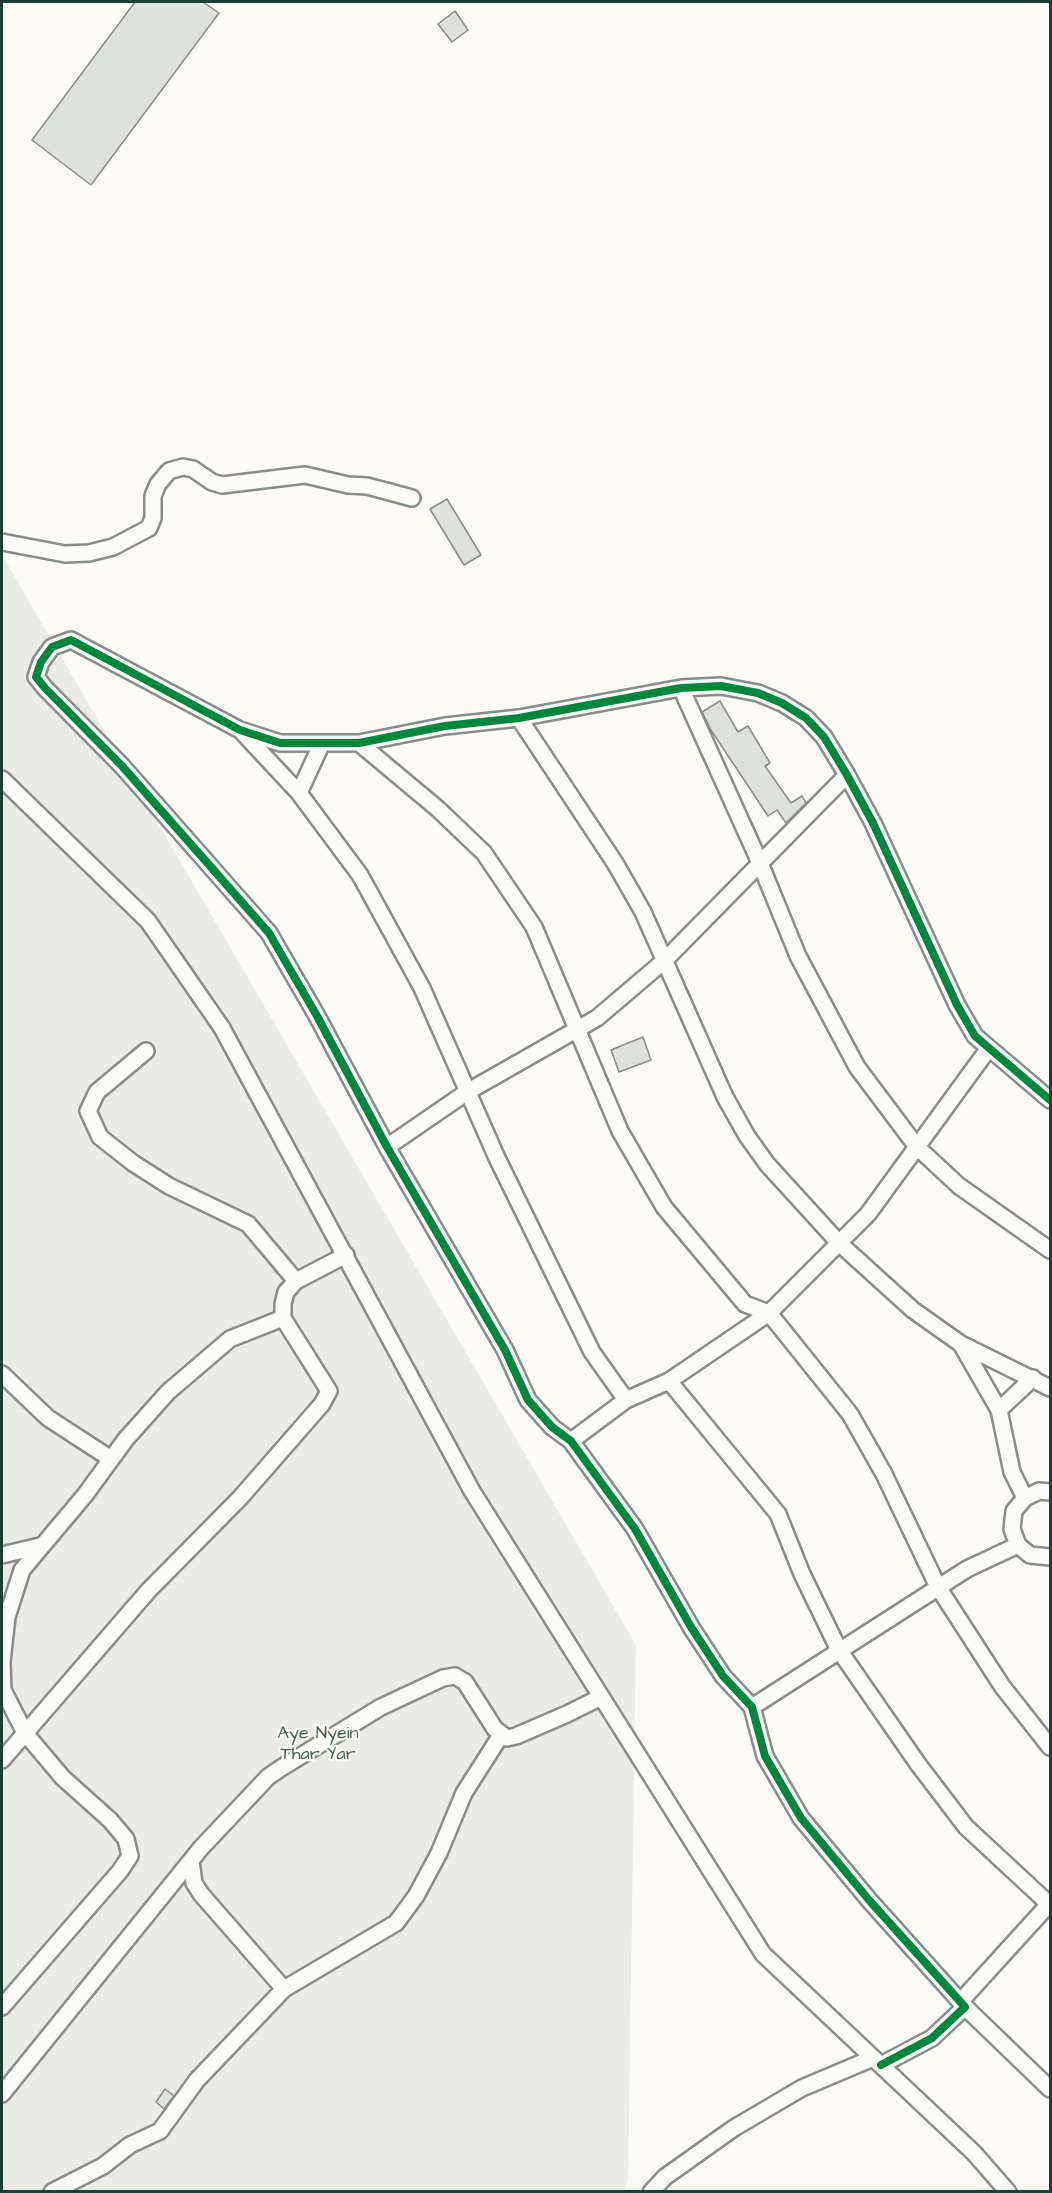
<!DOCTYPE html>
<html>
<head>
<meta charset="utf-8">
<style>
  body { margin:0 }
  #map { position:relative; width:1052px; height:2193px; overflow:hidden; background:#fcfbf8; font-family:"Architects Daughter",sans-serif }
  canvas { display:block }
  .frame { position:absolute; inset:0; border:3px solid #1f3d34; pointer-events:none }
</style>
</head>
<body>
<div id="map">
<canvas width="1052" height="2193"></canvas>
<div class="frame"></div>
</div>
<script>
const g = document.querySelector('canvas').getContext('2d');
g.lineJoin = 'round';
function fill(path, color) {
  g.fillStyle = color;
  g.fill(path, 'evenodd');
}
function poly(rows) {
  const path = new Path2D();
  for (const r of rows) {
    path.moveTo(r[0], r[1]);
    for (let i = 2; i < r.length; i += 2) path.lineTo(r[i], r[i + 1]);
  }
  return path;
}
function stroke(path, color, width, dash) {
  g.strokeStyle = color;
  g.lineWidth = width;
  g.lineCap = dash ? 'butt' : 'round';
  g.setLineDash(dash || []);
  g.stroke(path);
}
function write(font, color, halo, rows, align = 'center') {
  g.font = font + ' "Architects Daughter",sans-serif';
  g.lineWidth = 4.5;
  g.setLineDash([]);
  g.textBaseline = 'middle';
  g.strokeStyle = halo;
  g.fillStyle = color;
  for (const [text, x, y, turn = 0] of rows) {
    g.save();
    g.translate(x, y);
    g.rotate((+turn || 0) * Math.PI / 180);
    g.textAlign = isNaN(turn) ? turn : align;
    if (halo) g.strokeText(text, 0, 0);
    g.fillText(text, 0, 0);
    g.restore();
  }
}
const green = poly([
  [2,555,636,1645,628,2180,623,2191,2,2191]
]);
const building = poly([
  [135,2,203,2,219,13,91,185,32,140,135,2],
  [455,11,468,30,452,42,438,24,455,11],
  [447,499,481,555,464,565,430,509,447,499],
  [720,701,738,732,748,726,770,763,765,766,791,803,802,796,806,803,786,823,777,810,768,816,711,730,702,712,720,701],
  [643,1037,651,1060,619,1072,611,1050,643,1037],
  [165,2089,174,2096,164,2109,156,2102,165,2089]
]);
const street = poly([
  [2,542,65,554,89,553,113,547,149,528,153,518,153,496,158,484,169,471,183,467,193,469,212,482,222,485,305,475,348,485,367,486,412,498],
  [681,688,760,863,798,956,857,1067,917,1147,959,1186,1050,1250],
  [519,718,615,863,643,912,725,1097,747,1136,767,1164,839,1243,913,1310,961,1344,1050,1388],
  [243,733,299,793,360,875,422,988,497,1158,592,1352,626,1400],
  [359,743,438,809,484,853,534,927,620,1131,664,1207,745,1304,769,1313,850,1414,884,1474,938,1587,1002,1686,1050,1747],
  [2,779,148,921,222,1028,472,1491,763,1954,974,2153,1008,2192],
  [299,793,322,743],
  [146,1051,97,1092,88,1111,100,1137,133,1163,169,1186,248,1224,296,1281],
  [387,1147,467,1092,597,1018,664,961,847,775],
  [961,1344,999,1410],
  [2,1374,48,1418,111,1459],
  [669,1381,778,1514,802,1574,839,1650,918,1764,966,1827,1050,1905],
  [571,1441,626,1400,669,1381,769,1313,868,1214,989,1048],
  [1050,1492,1039,1491,1025,1498,1014,1511,1012,1529,1018,1545,1030,1555,1050,1557],
  [1025,1498,1012,1472,999,1410,1033,1378],
  [2,1555,40,1546],
  [752,1707,967,1569,1018,1545],
  [2,1760,149,1590,240,1498,322,1404,329,1391,283,1318],
  [191,1861,194,1883,201,1894,284,1989],
  [960,2002,1050,1903],
  [2,2007,120,1871,130,1856,126,1839,110,1820,63,1778,25,1733,3,1690,2,1662,7,1617,22,1570,85,1495,126,1439,168,1392,230,1339,283,1318,283,1304,286,1292,296,1281,346,1255],
  [965,2007,1050,2089],
  [881,2065,932,2038,965,2007,869,1900,801,1818,765,1756,752,1707,723,1676,691,1627,635,1529,571,1441,552,1427,528,1400,505,1350,387,1147,317,1016,269,933,122,766,45,688,36,677,41,662,52,647,71,640,240,730,280,743,359,743,445,726,519,718,681,688,721,686,758,693,782,703,806,718,824,737,847,775,873,823,957,1005,975,1036,1050,1100],
  [2,2094,201,1848,268,1777,281,1768,381,1707,443,1678,455,1676,465,1682,495,1729,507,1738,516,1736,567,1714,601,1697],
  [52,2192,103,2166,130,2145,160,2131,197,2080,284,1989,396,1923,416,1896,439,1853,464,1793,501,1735],
  [651,2192,665,2177,734,2128,802,2088,873,2058]
]);
const cycleway = poly([
  [881,2065,932,2038,965,2007,869,1900,801,1818,765,1756,752,1707,723,1676,691,1627,635,1529,571,1441,552,1427,528,1400,505,1350,387,1147,317,1016,269,933,122,766,45,688,36,677,41,662,52,647,71,640,240,730,280,743,359,743,445,726,519,718,681,688,721,686,758,693,782,703,806,718,824,737,847,775,873,823,957,1005,975,1036,1050,1100]
]);
const parkNames = [
  ["Aye Nyein",318,1734],
  ["Thar Yar",318,1755]
];
fill(green, '#ebece8');
fill(building, '#dfe1de');
stroke(building, '#888d8a', 1.5);
stroke(street, '#888d8a', 20);
stroke(street, '#fbfbf9', 15);
stroke(cycleway, '#00873e', 8);
write('18px', '#455e55', '#fdfcf7', parkNames);
</script>
</body>
</html>
